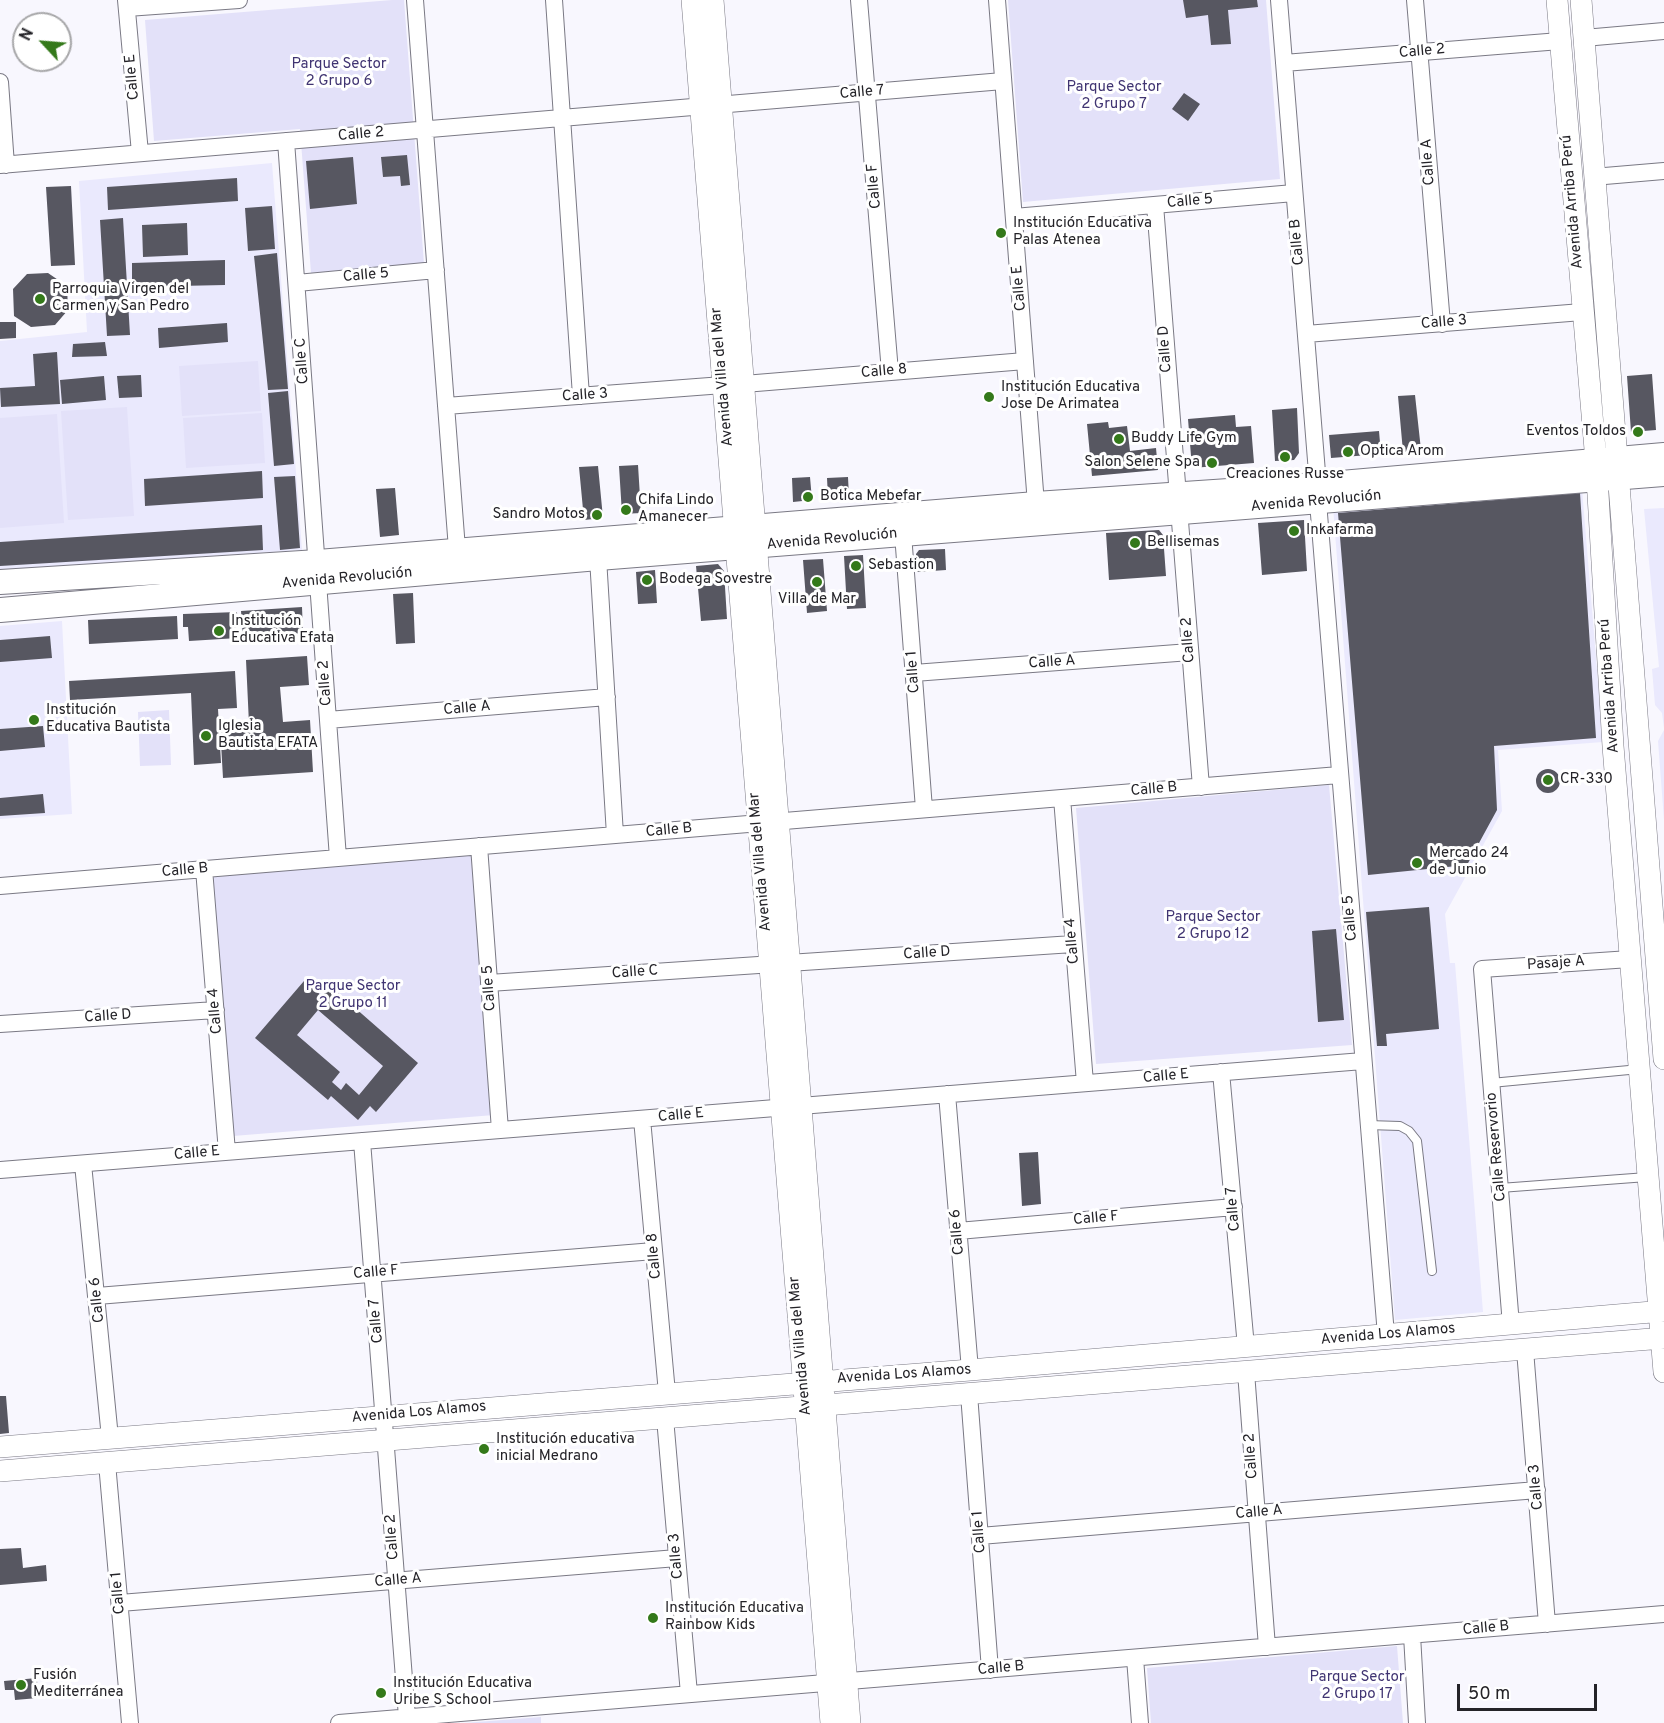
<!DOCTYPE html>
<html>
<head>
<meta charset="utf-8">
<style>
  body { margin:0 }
  #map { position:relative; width:1664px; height:1723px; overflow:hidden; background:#f8f7fe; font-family:Overpass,sans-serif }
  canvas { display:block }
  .north { position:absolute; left:12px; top:12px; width:60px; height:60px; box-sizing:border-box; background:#fff; border:2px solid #a7a7a9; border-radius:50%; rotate:296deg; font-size:16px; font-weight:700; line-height:24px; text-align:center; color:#242328 }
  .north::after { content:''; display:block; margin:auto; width:21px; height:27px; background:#34791a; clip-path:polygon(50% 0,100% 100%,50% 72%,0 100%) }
  .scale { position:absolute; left:1457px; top:1684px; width:140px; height:27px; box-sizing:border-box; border:3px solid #242328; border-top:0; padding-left:8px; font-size:18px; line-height:21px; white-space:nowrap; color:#242328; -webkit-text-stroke:4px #fff; paint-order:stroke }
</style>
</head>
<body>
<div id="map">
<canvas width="1664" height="1723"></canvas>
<div class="north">N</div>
<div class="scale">50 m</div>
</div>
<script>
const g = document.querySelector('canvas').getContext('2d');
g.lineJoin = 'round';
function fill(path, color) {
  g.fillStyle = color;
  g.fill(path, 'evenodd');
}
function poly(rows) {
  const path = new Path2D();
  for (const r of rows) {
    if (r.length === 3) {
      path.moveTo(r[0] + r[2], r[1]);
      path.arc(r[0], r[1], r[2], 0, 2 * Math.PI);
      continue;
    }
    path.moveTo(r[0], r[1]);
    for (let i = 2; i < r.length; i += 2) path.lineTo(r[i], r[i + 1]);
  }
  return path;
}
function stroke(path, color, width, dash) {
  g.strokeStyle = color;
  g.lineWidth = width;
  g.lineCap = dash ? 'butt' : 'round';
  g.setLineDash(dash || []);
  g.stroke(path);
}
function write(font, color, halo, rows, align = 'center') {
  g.font = font + ' Overpass,sans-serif';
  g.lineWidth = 6;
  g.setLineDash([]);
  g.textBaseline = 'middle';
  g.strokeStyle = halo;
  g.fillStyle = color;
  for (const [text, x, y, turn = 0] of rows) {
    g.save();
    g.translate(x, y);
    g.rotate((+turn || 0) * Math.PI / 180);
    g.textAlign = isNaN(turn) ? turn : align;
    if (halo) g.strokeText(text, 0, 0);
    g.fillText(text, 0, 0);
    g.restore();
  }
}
const built = poly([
  [272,163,302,550,0,570,0,341,87,332,79,181],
  [1582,489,1603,742,1498,750,1502,811,1445,914,1450,963,1455,963,1483,1312,1395,1320,1333,506],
  [1664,508,1664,728,1662,713,1655,705,1652,669,1659,667,1644,509],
  [62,621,72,814,0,819,0,626],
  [1664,730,1664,820,1658,741]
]);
const green = poly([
  [392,0,404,0,424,264,311,273,300,129,154,141,145,20],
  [1008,0,1266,0,1280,179,1023,202],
  [258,361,261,411,182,416,179,366],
  [127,407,134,516,68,520,61,411],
  [262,413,265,463,186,468,183,418],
  [57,414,64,523,0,528,0,418],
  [169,710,171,765,140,766,138,712],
  [1329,785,1352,1045,1096,1064,1076,808],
  [471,854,494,1115,233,1136,213,877],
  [1397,1646,1403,1723,1151,1723,1147,1668],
  [541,1717,541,1723,464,1723]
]);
const building = poly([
  [1183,0,1257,0,1258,7,1228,10,1231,44,1211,45,1208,15,1186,18],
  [1184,93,1200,104,1188,121,1172,109],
  [407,155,410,185,401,186,400,176,383,177,381,157],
  [353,157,357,204,310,209,306,161],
  [237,178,238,201,108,210,107,187],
  [71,186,75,265,51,266,46,187],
  [272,206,275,249,248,251,245,208],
  [123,218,130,335,107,336,100,220],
  [187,223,188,255,143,257,142,225],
  [277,253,288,389,268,390,254,256],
  [225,260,225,285,132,287,132,263],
  [48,273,67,286,68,310,55,325,31,327,14,316,13,289,27,274],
  [0,322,16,322,16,338,0,339],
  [227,323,228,342,159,348,158,328],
  [105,342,107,356,72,357,73,344],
  [57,352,60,404,1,407,0,388,35,386,33,354],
  [1652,374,1656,430,1631,432,1627,376],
  [141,375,142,397,119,398,117,376],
  [104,376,106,400,62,404,60,380],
  [288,391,294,464,274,466,268,393],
  [1415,395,1421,450,1403,452,1398,396],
  [1297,408,1299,453,1294,460,1275,461,1272,410],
  [1235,415,1236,427,1251,426,1254,463,1192,468,1188,419],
  [1108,422,1109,428,1127,426,1130,451,1156,448,1158,470,1092,476,1087,424],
  [1379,431,1381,454,1331,458,1329,435],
  [638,465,641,513,622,514,619,466],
  [598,466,603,518,584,520,579,467],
  [262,471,263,498,145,506,144,479],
  [295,476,300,548,280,550,274,477],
  [810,477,812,500,793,502,792,478],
  [848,477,849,497,828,498,827,478],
  [395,488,399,535,380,537,376,489],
  [1580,493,1596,738,1494,746,1497,810,1467,865,1368,875,1338,513],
  [1304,520,1307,571,1262,575,1258,523],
  [262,525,263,550,0,566,0,542],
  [1159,530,1163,535,1166,576,1109,580,1106,533],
  [945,549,946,570,917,572,916,554,919,550],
  [863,555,866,608,847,609,844,556],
  [823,559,827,611,807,613,803,560],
  [718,564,724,571,727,619,701,621,696,566],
  [655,570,657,603,638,604,636,572],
  [413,593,415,643,396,644,393,594],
  [302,607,303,633,243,638,241,611],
  [237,612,238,638,189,641,188,627,183,627,183,614],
  [177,616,178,639,89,644,88,620],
  [50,636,52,658,0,662,0,640],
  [307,656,309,685,280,687,283,722,310,720,313,772,223,778,220,726,249,724,246,660],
  [235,671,237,708,218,709,221,763,194,765,191,693,70,700,69,681],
  [43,726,45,747,0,751,0,729],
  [1548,781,12],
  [43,794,45,813,0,816,0,798],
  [1429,907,1439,1029,1386,1034,1387,1046,1377,1046,1366,912],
  [1336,929,1344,1020,1318,1022,1312,931],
  [304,981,322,996,330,986,418,1063,376,1112,370,1106,358,1120,331,1096,328,1100,255,1038],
  [318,1010,383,1066,359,1095,346,1083,341,1090,332,1082,340,1072,297,1035],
  [1038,1152,1041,1204,1022,1206,1019,1153],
  [0,1396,6,1396,9,1433,0,1434],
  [21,1548,23,1568,46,1565,47,1581,0,1585,0,1549],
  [37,1678,38,1698,15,1700,14,1690,5,1690,4,1681]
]);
const service = poly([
  [1491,1083,1629,1070],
  [1368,1125,1400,1126,1409,1131,1417,1141,1432,1271],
  [1500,1188,1647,1177]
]);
const minor = poly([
  [126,0,140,153],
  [415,0,457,549],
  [554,0,581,396],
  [859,0,890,372],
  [997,0,1036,504],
  [1279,0,1318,485],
  [1415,0,1442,324],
  [127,8,239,0],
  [1584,38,1664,31],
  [1284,63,1560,41],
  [0,82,6,165],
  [286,141,338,858],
  [0,165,1003,81],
  [1593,177,1664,171],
  [1155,205,1201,787],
  [1014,217,1294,193],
  [297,283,436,270],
  [1306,334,1582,312],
  [744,384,1025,361],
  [446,406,723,385],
  [1318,502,1386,1335],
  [903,534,924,809],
  [598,558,615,835],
  [914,673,1190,652],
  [328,720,607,697],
  [1062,798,1085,1083],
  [479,846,500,1130],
  [204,869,227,1152],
  [0,886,1339,775],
  [489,983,1073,944],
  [0,1024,216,1010],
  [1221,1072,1246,1347],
  [947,1094,970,1370],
  [642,1119,667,1393],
  [362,1141,407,1717],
  [83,1164,110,1438],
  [0,1170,1363,1061],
  [958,1231,1234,1207],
  [97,1296,654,1251],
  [1511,1325,1482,969,1630,959],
  [1525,1350,1547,1624],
  [1246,1372,1267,1647],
  [969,1394,990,1670],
  [665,1418,689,1694],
  [107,1463,130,1723],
  [980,1536,1537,1490],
  [120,1603,677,1558],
  [1412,1635,1417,1723],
  [1135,1658,1140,1723],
  [339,1723,1664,1614]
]);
const tertiary = poly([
  [692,0,831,1723],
  [713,0,850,1723],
  [1557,0,1596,461,1613,746,1664,1372],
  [1581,0,1664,1059],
  [0,1447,970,1370,1664,1311],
  [0,1471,1664,1338]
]);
const secondary = poly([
  [0,582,318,562,1036,504,1318,485,1664,455],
  [0,610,598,558,1664,474]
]);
const markers = [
  [1001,233,6,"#34791a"],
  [40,299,6,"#34791a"],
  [989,397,6,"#34791a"],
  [1638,432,6,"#34791a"],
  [1119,439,6,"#34791a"],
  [1348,452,6,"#34791a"],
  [1285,457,6,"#34791a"],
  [1212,463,6,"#34791a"],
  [808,497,6,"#34791a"],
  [626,510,6,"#34791a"],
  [597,515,6,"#34791a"],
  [1294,531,6,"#34791a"],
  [1135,543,6,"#34791a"],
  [856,566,6,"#34791a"],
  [647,580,6,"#34791a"],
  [817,582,6,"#34791a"],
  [219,631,6,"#34791a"],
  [34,720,6,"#34791a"],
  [206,736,6,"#34791a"],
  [1548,780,6,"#34791a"],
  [1417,863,6,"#34791a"],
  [484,1449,6,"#34791a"],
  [653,1618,6,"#34791a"],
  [21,1685,6,"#34791a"],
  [381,1693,6,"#34791a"]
];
const streetNames = [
  ["Calle 2",1422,52,-5],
  ["Calle E",133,77,-95],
  ["Calle 7",862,93,-5],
  ["Calle 2",361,135,-5],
  ["Calle A",1429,162,-94],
  ["Calle F",875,186,-95],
  ["Calle 5",1190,202,-5],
  ["Avenida Arriba Perú",1573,202,-95],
  ["Calle B",1298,242,-95],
  ["Calle 5",366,276,-5],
  ["Calle E",1020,288,-95],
  ["Calle 3",1444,323,-5],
  ["Calle D",1166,349,-94],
  ["Calle C",303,361,-94],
  ["Calle 8",884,372,-5],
  ["Avenida Villa del Mar",723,377,-95],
  ["Calle 3",585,396,-4],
  ["Avenida Revolución",1316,502,-5],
  ["Avenida Revolución",832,540,-5],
  ["Avenida Revolución",347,579,-5],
  ["Calle 2",1189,640,-94],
  ["Calle A",1052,663,-4],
  ["Calle 1",914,672,-94],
  ["Calle 2",326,683,-94],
  ["Avenida Arriba Perú",1610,686,-94],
  ["Calle A",467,709,-5],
  ["Calle B",1154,790,-5],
  ["Calle B",669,831,-5],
  ["Avenida Villa del Mar",761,862,-95],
  ["Calle B",185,871,-5],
  ["Calle 5",1351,918,-95],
  ["Calle 4",1073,941,-95],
  ["Calle D",927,954,-4],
  ["Pasaje A",1556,964,-4],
  ["Calle C",635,973,-4],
  ["Calle 5",490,988,-94],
  ["Calle 4",216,1011,-95],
  ["Calle D",108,1017,-4],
  ["Calle E",1166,1077,-5],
  ["Calle E",681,1116,-5],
  ["Calle Reservorio",1497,1147,-95],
  ["Calle E",197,1154,-5],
  ["Calle 7",1234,1209,-95],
  ["Calle F",1096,1219,-5],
  ["Calle 6",958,1232,-95],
  ["Calle 8",655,1256,-95],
  ["Calle F",376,1273,-5],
  ["Calle 6",98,1300,-96],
  ["Calle 7",377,1321,-95],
  ["Avenida Los Alamos",1388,1335,-5],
  ["Avenida Villa del Mar",801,1346,-95],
  ["Avenida Los Alamos",904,1375,-4],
  ["Avenida Los Alamos",419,1413,-5],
  ["Calle 2",1252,1456,-94],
  ["Calle 3",1537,1487,-95],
  ["Calle A",1259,1513,-5],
  ["Calle 1",980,1532,-94],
  ["Calle 2",393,1537,-94],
  ["Calle 3",677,1556,-95],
  ["Calle A",398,1581,-5],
  ["Calle 1",119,1593,-95],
  ["Calle B",1486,1629,-5],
  ["Calle B",1001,1669,-5]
];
const parkNames = [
  ["Parque Sector",339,65],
  ["2 Grupo 6",339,82],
  ["Parque Sector",1114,88],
  ["2 Grupo 7",1114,105],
  ["Parque Sector",1213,918],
  ["2 Grupo 12",1213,935],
  ["Parque Sector",353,987],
  ["2 Grupo 11",353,1004],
  ["Parque Sector",1357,1678],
  ["2 Grupo 17",1357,1695]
];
const poiNames = [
  ["Institución Educativa",1013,224],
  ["Palas Atenea",1013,241],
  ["Parroquia Virgen del",52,290],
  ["Carmen y San Pedro",52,307],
  ["Institución Educativa",1001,388],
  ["Jose De Arimatea",1001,405],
  ["Eventos Toldos",1626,432,"right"],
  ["Buddy Life Gym",1131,439],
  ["Optica Arom",1360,452],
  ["Salon Selene Spa",1200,463,"right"],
  ["Creaciones Russe",1285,475,"center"],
  ["Botica Mebefar",820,497],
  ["Chifa Lindo",638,501],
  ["Amanecer",638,518],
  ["Sandro Motos",585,515,"right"],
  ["Inkafarma",1306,531],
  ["Bellisemas",1147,543],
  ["Sebastion",868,566],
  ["Bodega Sovestre",659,580],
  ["Villa de Mar",817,600,"center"],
  ["Institución",231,622],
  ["Educativa Efata",231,639],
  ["Institución",46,711],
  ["Educativa Bautista",46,728],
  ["Iglesia",218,727],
  ["Bautista EFATA",218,744],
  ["CR-330",1560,780],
  ["Mercado 24",1429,854],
  ["de Junio",1429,871],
  ["Institución educativa",496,1440],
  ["inicial Medrano",496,1457],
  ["Institución Educativa",665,1609],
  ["Rainbow Kids",665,1626],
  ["Fusión",33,1676],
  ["Mediterránea",33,1693],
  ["Institución Educativa",393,1684],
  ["Uribe S School",393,1701]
];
fill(built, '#eae9fd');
fill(green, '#e3e1f9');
fill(building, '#575761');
stroke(service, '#7a7984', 10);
stroke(minor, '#7a7984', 18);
stroke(tertiary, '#7a7984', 22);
stroke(secondary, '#7a7984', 26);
stroke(service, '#fff', 8);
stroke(minor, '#fff', 16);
stroke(tertiary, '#fff', 21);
stroke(secondary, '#fff', 24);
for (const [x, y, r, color] of markers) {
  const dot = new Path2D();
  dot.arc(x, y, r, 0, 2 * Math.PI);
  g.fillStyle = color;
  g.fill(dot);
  stroke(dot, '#fff', 2);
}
write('15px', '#242328', '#fff', streetNames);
write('15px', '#403472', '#fff', parkNames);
write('15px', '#242328', '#fff', poiNames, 'left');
</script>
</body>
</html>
